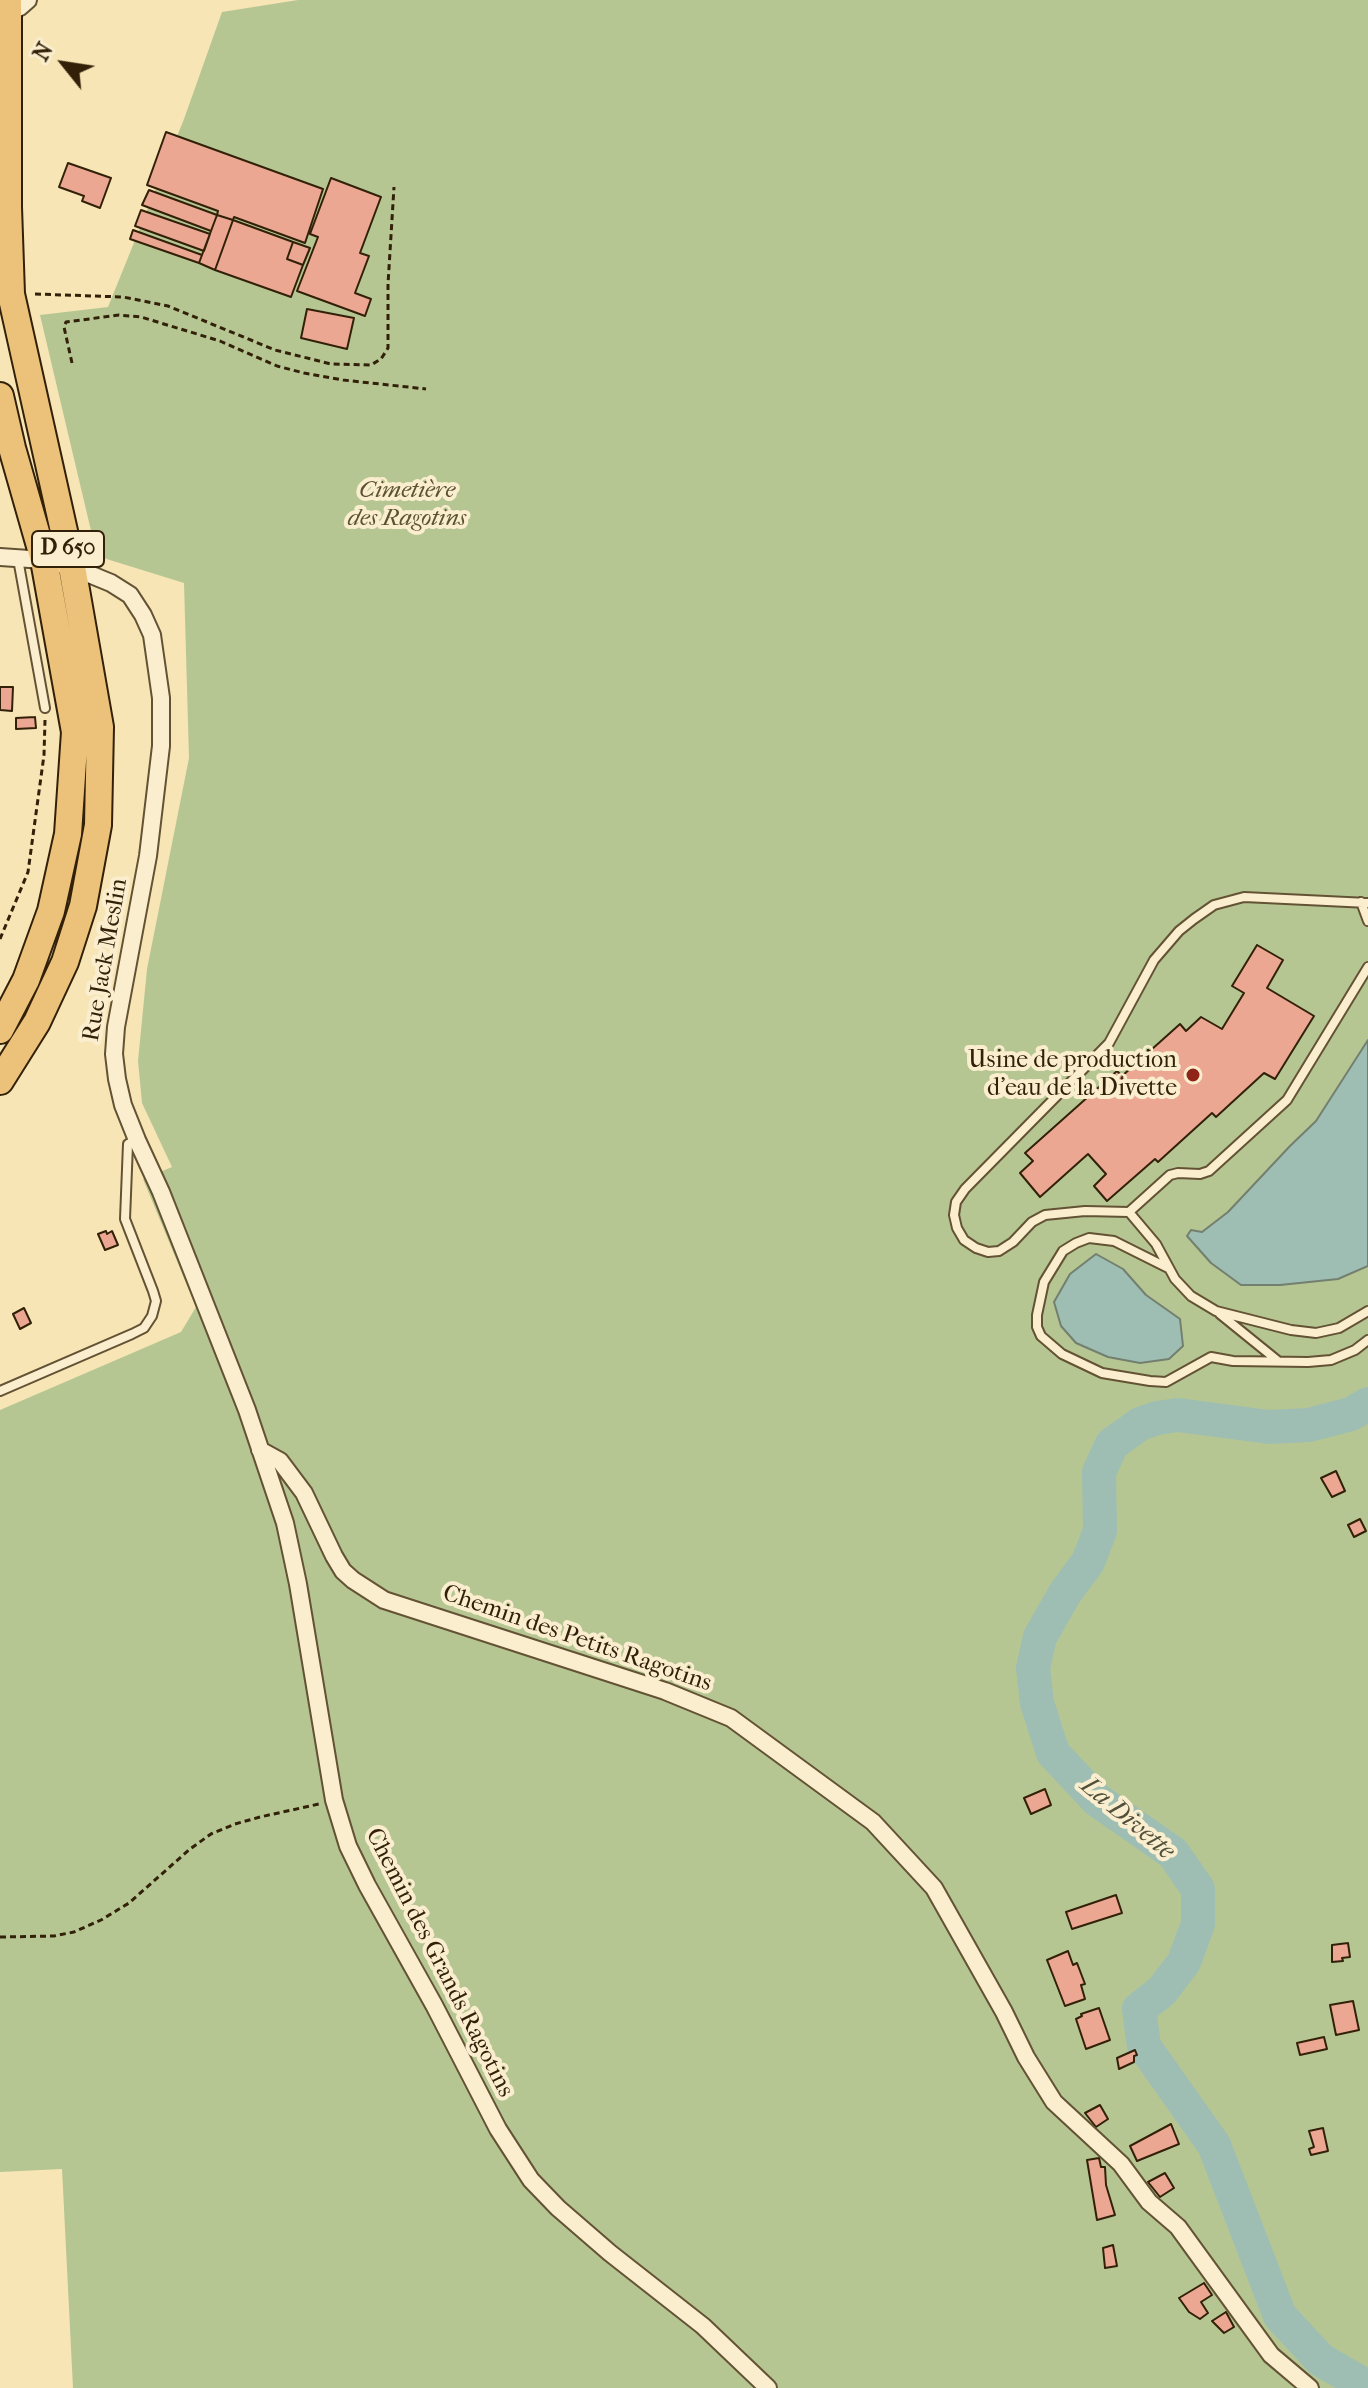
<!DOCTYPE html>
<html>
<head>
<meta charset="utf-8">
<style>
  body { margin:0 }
  #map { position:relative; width:1368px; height:2388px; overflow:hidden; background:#f7e5b5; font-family:"IM FELL French Canon",serif }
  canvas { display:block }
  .north { position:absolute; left:24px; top:24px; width:80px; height:80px; -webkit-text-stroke:6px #faeecf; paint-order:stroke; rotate:300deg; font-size:22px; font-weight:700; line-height:32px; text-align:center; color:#322108 }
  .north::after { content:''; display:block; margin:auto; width:28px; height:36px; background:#322108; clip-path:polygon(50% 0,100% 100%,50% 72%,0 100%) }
</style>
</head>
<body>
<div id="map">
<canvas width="1368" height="2388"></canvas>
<div class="north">N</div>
</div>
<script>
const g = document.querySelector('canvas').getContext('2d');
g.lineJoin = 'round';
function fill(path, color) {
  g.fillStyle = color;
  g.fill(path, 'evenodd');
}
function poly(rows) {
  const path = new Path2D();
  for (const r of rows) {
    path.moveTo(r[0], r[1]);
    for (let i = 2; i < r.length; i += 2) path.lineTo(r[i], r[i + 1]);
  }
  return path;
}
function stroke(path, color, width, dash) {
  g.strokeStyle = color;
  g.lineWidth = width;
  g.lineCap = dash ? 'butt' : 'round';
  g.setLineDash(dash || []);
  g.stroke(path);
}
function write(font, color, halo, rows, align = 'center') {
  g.font = font + ' "IM FELL French Canon",serif';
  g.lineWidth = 8;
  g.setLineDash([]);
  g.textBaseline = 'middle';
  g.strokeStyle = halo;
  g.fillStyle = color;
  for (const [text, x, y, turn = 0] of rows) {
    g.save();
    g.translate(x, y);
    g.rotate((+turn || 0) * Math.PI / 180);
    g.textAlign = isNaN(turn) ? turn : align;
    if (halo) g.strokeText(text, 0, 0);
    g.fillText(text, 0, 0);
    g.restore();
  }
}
const green = poly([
  [298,0,1368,0,1368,2388,73,2388,62,2169,0,2172,0,1410,181,1332,196,1307,143,1179,172,1167,142,1103,138,1061,147,969,189,758,184,583,97,556,40,315,108,307,184,119,222,12]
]);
const water = poly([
  [1368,1040,1368,1266,1338,1279,1280,1285,1241,1285,1211,1263,1187,1236,1191,1230,1202,1232,1228,1212,1290,1146,1316,1121,1368,1040],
  [1096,1254,1123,1269,1146,1295,1180,1319,1183,1346,1169,1359,1140,1363,1108,1357,1076,1343,1061,1326,1054,1302,1070,1274,1096,1254]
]);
const river = poly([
  [1368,1404,1351,1414,1309,1425,1269,1427,1178,1415,1157,1418,1140,1424,1112,1444,1099,1472,1100,1531,1088,1562,1065,1593,1040,1637,1033,1668,1037,1703,1053,1753,1097,1800,1173,1853,1198,1889,1198,1924,1184,1962,1162,1991,1139,2009,1144,2046,1214,2145,1280,2316,1321,2360,1368,2387]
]);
const building = poly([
  [166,132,323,189,305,243,234,217,233,220,217,215,218,211,147,185,166,132],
  [68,163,111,178,100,208,82,201,84,196,59,187,68,163],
  [331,178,381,197,360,253,369,256,355,293,371,299,365,316,297,291,318,237,310,234,331,178],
  [149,190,217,215,211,231,142,205,149,190],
  [141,210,210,234,204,251,135,226,141,210],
  [217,215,233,220,215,270,199,263,217,215],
  [233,220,293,242,287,259,303,265,291,297,215,270,233,220],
  [133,230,202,255,199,263,130,239,133,230],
  [293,242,310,248,303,265,287,259,293,242],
  [307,309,354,318,347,349,301,338,307,309],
  [0,687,13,687,12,711,0,710,0,687],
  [35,717,36,728,16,729,16,718,35,717],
  [1257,945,1283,960,1267,988,1314,1016,1275,1079,1264,1073,1216,1117,1212,1113,1158,1162,1155,1159,1107,1201,1094,1186,1106,1174,1088,1154,1040,1197,1020,1173,1033,1161,1025,1153,1117,1071,1122,1076,1180,1024,1186,1031,1201,1017,1222,1029,1244,993,1232,986,1257,945],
  [106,1231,107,1234,112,1231,118,1245,105,1250,98,1234,106,1231],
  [24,1308,31,1323,20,1329,13,1314,24,1308],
  [1336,1471,1345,1491,1332,1497,1321,1478,1336,1471],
  [1360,1519,1366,1531,1354,1537,1348,1525,1360,1519],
  [1045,1789,1051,1805,1031,1814,1024,1798,1045,1789],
  [1116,1895,1122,1913,1072,1929,1066,1912,1116,1895],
  [1348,1943,1350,1957,1342,1958,1343,1961,1332,1962,1332,1945,1348,1943],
  [1068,1951,1073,1965,1077,1963,1085,1984,1081,1985,1085,1999,1065,2006,1047,1960,1068,1951],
  [1353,2001,1359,2030,1336,2035,1330,2005,1353,2001],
  [1099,2008,1110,2040,1086,2049,1076,2019,1082,2016,1081,2014,1099,2008],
  [1324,2037,1327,2049,1300,2055,1297,2043,1324,2037],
  [1135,2050,1137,2055,1134,2056,1134,2062,1119,2069,1117,2058,1135,2050],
  [1100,2105,1108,2119,1096,2127,1085,2113,1100,2105],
  [1171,2124,1179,2144,1137,2161,1130,2146,1171,2124],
  [1323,2128,1328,2151,1311,2155,1309,2149,1314,2147,1309,2131,1323,2128],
  [1099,2158,1101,2167,1105,2167,1106,2185,1115,2215,1097,2220,1087,2160,1099,2158],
  [1165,2173,1174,2188,1160,2197,1148,2182,1165,2173],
  [1113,2245,1117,2266,1105,2268,1103,2248,1113,2245],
  [1204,2283,1212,2295,1201,2302,1208,2313,1200,2319,1189,2312,1179,2298,1204,2283],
  [1226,2312,1234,2327,1224,2333,1212,2321,1226,2312]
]);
const path = poly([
  [35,294,123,297,168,306,275,350,331,364,371,365,381,359,388,348,388,284,394,187],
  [72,363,64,327,66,322,119,315,141,317,220,341,277,366,304,373,343,380,426,389],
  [0,939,28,872,44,755,45,720],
  [0,1937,54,1936,74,1932,101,1920,129,1903,190,1849,211,1834,235,1824,260,1817,319,1804]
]);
const lane = poly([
  [18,559,45,708],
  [1361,902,1368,921],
  [1368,903,1244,897,1214,905,1194,919,1179,931,1154,960,1109,1043,965,1189,956,1202,954,1215,957,1228,964,1240,976,1248,988,1252,999,1251,1013,1242,1032,1222,1045,1215,1085,1211,1129,1212,1170,1175,1178,1173,1200,1174,1209,1171,1287,1100,1368,967],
  [1129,1212,1156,1244,1175,1279,1191,1296,1216,1311,1291,1330,1316,1333,1339,1328,1368,1311],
  [1168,1268,1114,1241,1089,1238,1076,1243,1063,1251,1044,1282,1037,1315,1037,1327,1041,1336,1062,1354,1102,1373,1150,1381,1166,1382,1211,1357,1233,1361,1308,1362,1331,1360,1355,1350,1368,1340],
  [1220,1314,1278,1361],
  [0,1391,132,1334,144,1328,152,1316,156,1301,153,1291,125,1219,128,1144,137,1140]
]);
const street = poly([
  [8,12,20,7,28,0],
  [0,557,44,560,72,567,111,583,130,595,143,615,152,635,161,698,161,746,148,856,116,1027,114,1054,117,1079,123,1105,137,1140,161,1192,247,1410,285,1523,298,1584,334,1800,348,1846,367,1885,434,2005,498,2129,531,2180,558,2208,610,2253,703,2326,768,2388],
  [260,1450,280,1461,304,1493,334,1556,343,1571,353,1580,384,1600,665,1691,731,1718,873,1822,934,1888,1004,2012,1026,2057,1054,2102,1121,2164,1149,2202,1178,2227,1271,2355,1310,2388]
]);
const primary = poly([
  [0,396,12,448,44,560,75,732,68,834,51,911,26,980,0,1030],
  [0,1081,37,1022,65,962,83,906,98,825,100,727,72,567,11,294,8,207,8,0]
]);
const markers = [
  [1193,1075,8,"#8f2418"]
];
const shields = [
  [68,549,72]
];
const shieldNames = [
  ["D 650",68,549]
];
const parkNames = [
  ["Cimetière",407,491],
  ["des Ragotins",407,519]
];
const streetNames = [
  ["Rue Jack Meslin",106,960,-80],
  ["Chemin des Petits Ragotins",577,1639,19],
  ["Chemin des Grands Ragotins",439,1963,63]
];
const poiNames = [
  ["Usine de production",1177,1061],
  ["d'eau de la Divette",1177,1089]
];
const waterNames = [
  ["La Divette",1127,1819,40]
];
fill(green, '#b6c693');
fill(water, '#9ebeb4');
stroke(water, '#737f6f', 2);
stroke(river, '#9ebeb4', 34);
fill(building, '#eba792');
stroke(building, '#322108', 2);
stroke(lane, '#635233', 12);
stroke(street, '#635233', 20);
stroke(primary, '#322108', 30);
stroke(path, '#322108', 3, [6, 4]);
stroke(lane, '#faeecf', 8);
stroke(street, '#faeecf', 16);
stroke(primary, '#ecc27a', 26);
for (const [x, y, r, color] of markers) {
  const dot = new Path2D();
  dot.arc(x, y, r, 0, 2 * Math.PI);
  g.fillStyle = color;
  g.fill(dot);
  stroke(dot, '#faeecf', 3);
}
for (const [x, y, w] of shields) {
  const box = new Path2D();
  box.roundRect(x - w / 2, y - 18, w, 36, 6);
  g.fillStyle = '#faeecf';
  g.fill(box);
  stroke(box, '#322108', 2);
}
write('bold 22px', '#322108', null, shieldNames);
write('italic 24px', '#5a5332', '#faeecf', parkNames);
write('24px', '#322108', '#faeecf', streetNames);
write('24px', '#322108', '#faeecf', poiNames, 'right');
write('italic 26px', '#52503c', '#faeecf', waterNames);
</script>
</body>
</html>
